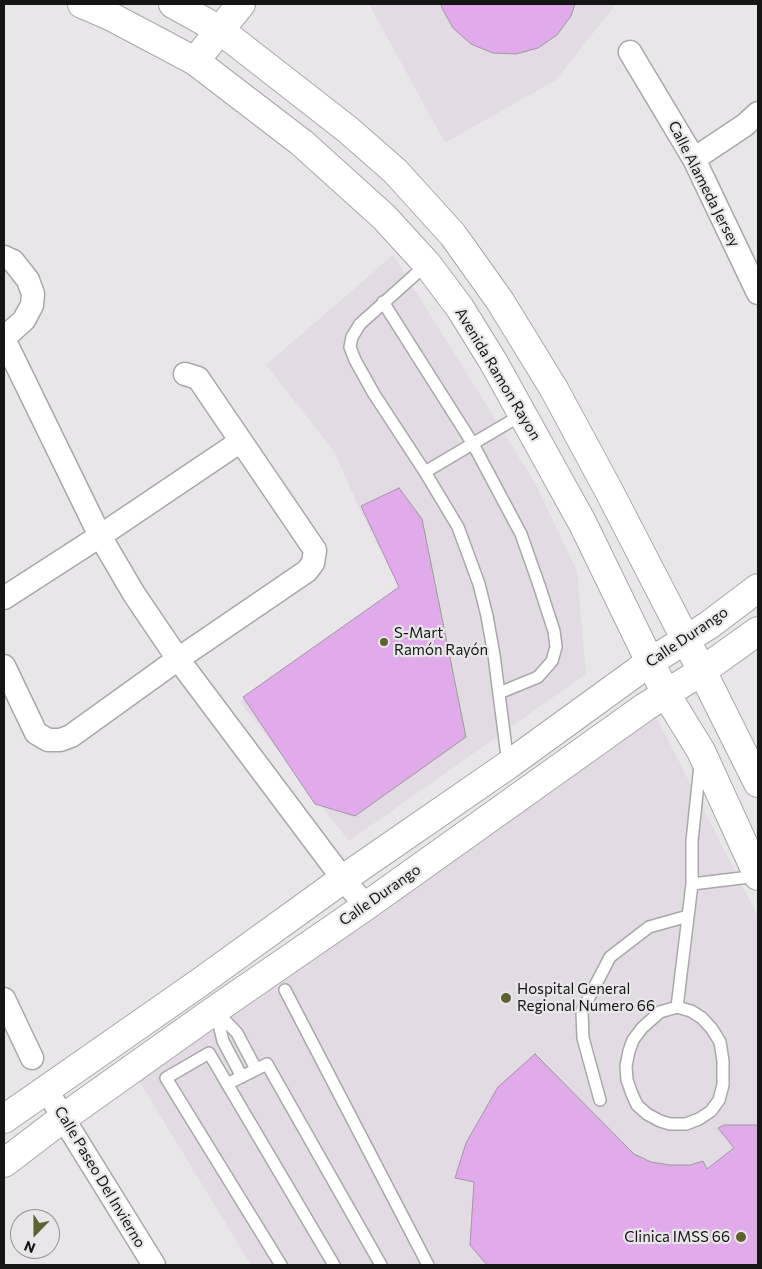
<!DOCTYPE html>
<html>
<head>
<meta charset="utf-8">
<style>
  body { margin:0 }
  #map { position:relative; width:762px; height:1269px; overflow:hidden; background:#e8e6e8; font-family:Commissioner,sans-serif }
  canvas { display:block }
  .frame { position:absolute; inset:0; border:5px solid #161516; pointer-events:none }
  .north { position:absolute; left:10px; top:1209px; width:50px; height:50px; box-sizing:border-box; background:#e8e6e8; border:1px solid #949294; border-radius:50%; rotate:202deg; font-size:14px; font-weight:700; line-height:20px; text-align:center; color:#161516 }
  .north::after { content:''; display:block; margin:auto; width:18px; height:22px; background:#5f622f; clip-path:polygon(50% 0,100% 100%,50% 72%,0 100%) }
</style>
</head>
<body>
<div id="map">
<canvas width="762" height="1269"></canvas>
<div class="frame"></div>
<div class="north">N</div>
</div>
<script>
const g = document.querySelector('canvas').getContext('2d');
g.lineJoin = 'round';
function fill(path, color) {
  g.fillStyle = color;
  g.fill(path, 'evenodd');
}
function poly(rows) {
  const path = new Path2D();
  for (const r of rows) {
    path.moveTo(r[0], r[1]);
    for (let i = 2; i < r.length; i += 2) path.lineTo(r[i], r[i + 1]);
  }
  return path;
}
function stroke(path, color, width, dash) {
  g.strokeStyle = color;
  g.lineWidth = width;
  g.lineCap = dash ? 'butt' : 'round';
  g.setLineDash(dash || []);
  g.stroke(path);
}
function write(font, color, halo, rows, align = 'center') {
  g.font = font + ' Commissioner,sans-serif';
  g.lineWidth = 4.5;
  g.setLineDash([]);
  g.textBaseline = 'middle';
  g.strokeStyle = halo;
  g.fillStyle = color;
  for (const [text, x, y, turn = 0] of rows) {
    g.save();
    g.translate(x, y);
    g.rotate((+turn || 0) * Math.PI / 180);
    g.textAlign = isNaN(turn) ? turn : align;
    if (halo) g.strokeText(text, 0, 0);
    g.fillText(text, 0, 0);
    g.restore();
  }
}
const built = poly([
  [369,4,616,4,556,80,445,143],
  [393,255,535,483,577,571,586,674,349,841,240,702,399,587,359,508,334,451,266,365],
  [655,714,758,917,758,1265,251,1265,138,1079]
]);
const building = poly([
  [441,4,575,4,571,16,557,35,538,48,516,54,493,53,471,44,453,28,442,8,441,4],
  [399,488,422,519,466,737,355,816,315,804,243,697,399,587,361,506,399,488],
  [535,1054,634,1154,651,1162,670,1165,690,1165,703,1161,707,1169,734,1148,718,1128,724,1125,758,1125,758,1265,487,1265,470,1245,474,1182,455,1178,466,1143,498,1087,535,1054]
]);
const service = poly([
  [427,264,360,324,352,337,350,347,355,360,374,394,425,472,458,527,479,584,487,616,494,655,508,764],
  [383,302,473,444,521,534,539,585,554,631,556,647,552,661,538,677,499,693],
  [425,472,523,414],
  [692,884,758,876],
  [285,990,428,1265],
  [677,1007,660,1012,642,1028,633,1040,629,1051,626,1066,627,1080,632,1094,637,1105,647,1114,660,1121,670,1124,686,1124,699,1119,711,1111,719,1100,723,1085,723,1061,720,1042,712,1029,702,1018,691,1011,677,1007,692,884,692,841,700,765],
  [215,1010,237,1033,256,1069],
  [216,1012,223,1041,242,1077],
  [227,1084,267,1064,381,1265],
  [600,1100,583,1038,582,1011,610,957,649,927,688,916],
  [281,1265,166,1078,209,1053,334,1265]
]);
const minor = poly([
  [630,52,694,159,758,293],
  [694,159,745,125,758,113],
  [4,257,13,261,28,280,33,294,32,305,24,320,4,338],
  [4,339,100,536,134,594,178,659,343,879,366,906],
  [4,598,100,536,241,441],
  [4,666,36,733,48,740,60,740,71,736,178,659,307,571,313,563,315,550,198,378,185,374],
  [4,999,32,1058],
  [46,1088,63,1118,154,1265]
]);
const tertiary = poly([
  [195,61,241,4]
]);
const secondary = poly([
  [82,4,110,16,195,61,302,143,384,217,427,264,460,308,494,363,583,524,650,662,666,694,701,751,758,876],
  [173,4,220,30,347,129,395,171,453,235,500,301,554,389,610,493,702,671,758,783],
  [4,1119,199,983,343,879,508,765,650,662,709,625,758,588],
  [4,1163,63,1118,215,1010,366,906,645,707,702,671,758,631]
]);
const markers = [
  [384,642,5,"#5f622f"],
  [506,998,6,"#5f622f"],
  [741,1237,6,"#5f622f"]
];
const streetNames = [
  ["Calle Alameda Jersey",704,184,63],
  ["Avenida Ramon Rayon",498,374,59],
  ["Calle Durango",687,637,-34],
  ["Calle Durango",380,895,-35],
  ["Calle Paseo Del Invierno",100,1177,59]
];
const poiNames = [
  ["S-Mart",394,633],
  ["Ramón Rayón",394,650],
  ["Hospital General",517,989],
  ["Regional Numero 66",517,1006],
  ["Clinica IMSS 66",730,1237,"right"]
];
fill(built, '#e2dbe4');
fill(building, '#e1aaea');
stroke(building, '#9d9b9d', 1);
stroke(service, '#aaa7aa', 14);
stroke(minor, '#aaa7aa', 25);
stroke(tertiary, '#aaa7aa', 30);
stroke(secondary, '#aaa7aa', 30);
stroke(service, '#fff', 11);
stroke(minor, '#fff', 22);
stroke(tertiary, '#fff', 28);
stroke(secondary, '#fff', 28);
for (const [x, y, r, color] of markers) {
  const dot = new Path2D();
  dot.arc(x, y, r, 0, 2 * Math.PI);
  g.fillStyle = color;
  g.fill(dot);
  stroke(dot, '#e8e6e8', 2);
}
write('15px', '#161516', '#e8e6e8', streetNames);
write('15px', '#161516', '#e8e6e8', poiNames, 'left');
</script>
</body>
</html>
